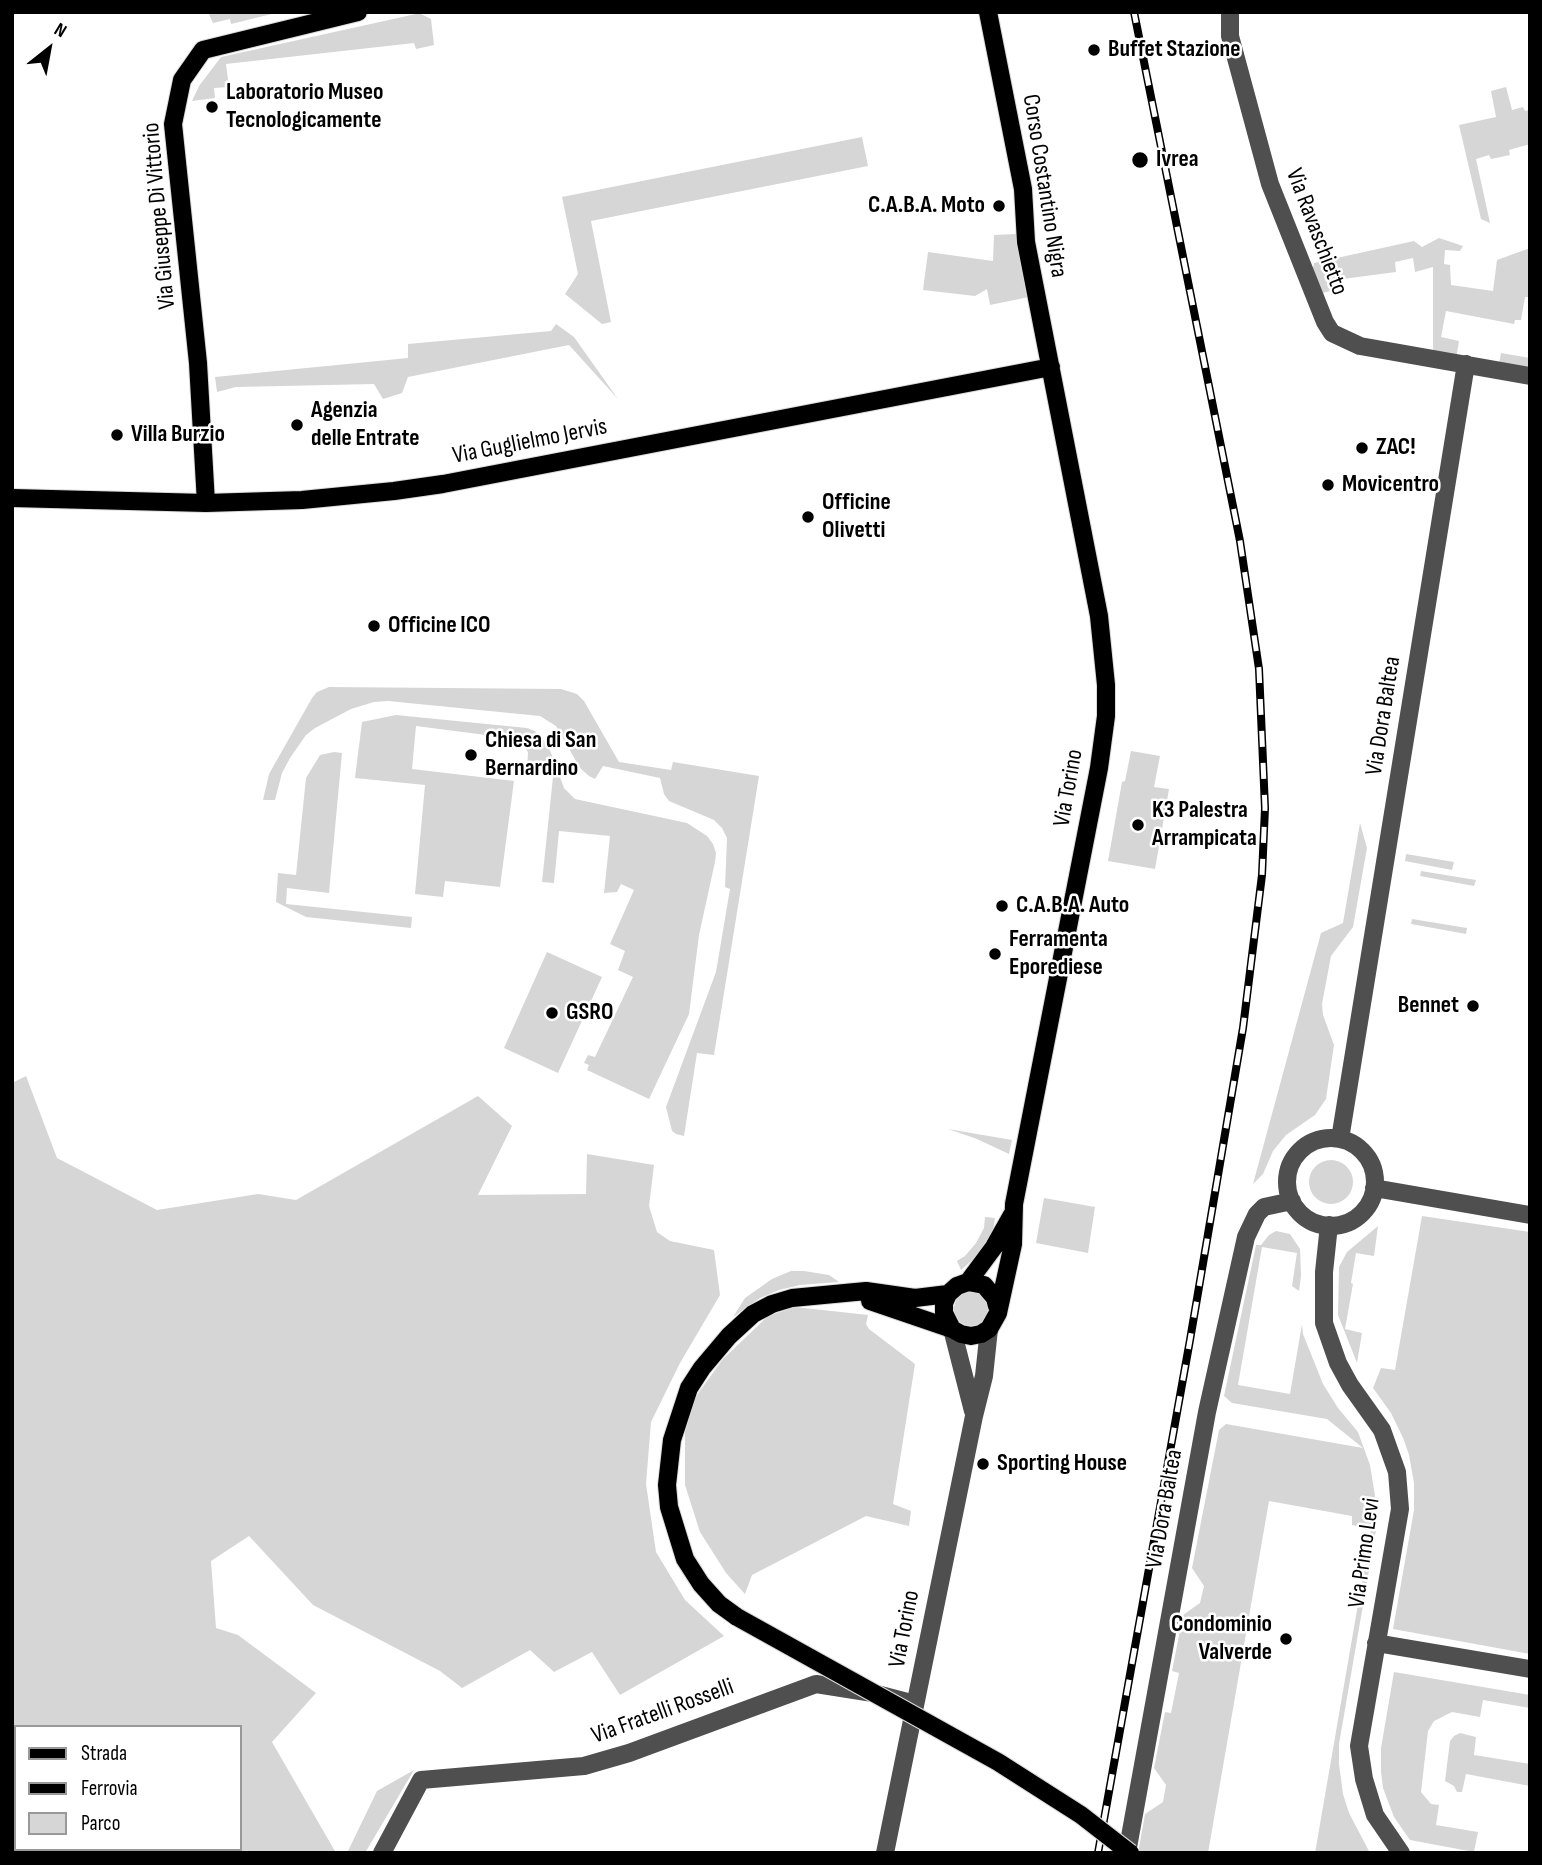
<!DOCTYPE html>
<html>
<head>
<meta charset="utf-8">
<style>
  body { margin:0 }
  #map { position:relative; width:1542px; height:1865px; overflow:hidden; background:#fff; font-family:"Sofia Sans Condensed",sans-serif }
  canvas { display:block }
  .frame { position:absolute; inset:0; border:14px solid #000; pointer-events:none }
  .legend { position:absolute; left:14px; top:1725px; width:228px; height:126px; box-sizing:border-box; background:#fff; border:2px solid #999; margin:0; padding:9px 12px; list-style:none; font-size:21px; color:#000 }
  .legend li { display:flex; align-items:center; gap:14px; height:35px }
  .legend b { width:35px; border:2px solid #999 }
  .north { position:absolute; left:14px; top:14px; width:70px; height:70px; -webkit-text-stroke:5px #fff; paint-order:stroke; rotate:31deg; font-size:19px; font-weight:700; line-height:28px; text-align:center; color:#000 }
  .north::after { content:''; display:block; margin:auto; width:24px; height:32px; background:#000; clip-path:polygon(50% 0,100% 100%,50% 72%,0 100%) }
</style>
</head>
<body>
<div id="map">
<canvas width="1542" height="1865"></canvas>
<div class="frame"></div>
<ul class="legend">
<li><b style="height:9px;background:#000"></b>Strada</li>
<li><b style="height:9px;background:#000"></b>Ferrovia</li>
<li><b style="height:19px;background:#d6d6d6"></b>Parco</li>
</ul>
<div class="north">N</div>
</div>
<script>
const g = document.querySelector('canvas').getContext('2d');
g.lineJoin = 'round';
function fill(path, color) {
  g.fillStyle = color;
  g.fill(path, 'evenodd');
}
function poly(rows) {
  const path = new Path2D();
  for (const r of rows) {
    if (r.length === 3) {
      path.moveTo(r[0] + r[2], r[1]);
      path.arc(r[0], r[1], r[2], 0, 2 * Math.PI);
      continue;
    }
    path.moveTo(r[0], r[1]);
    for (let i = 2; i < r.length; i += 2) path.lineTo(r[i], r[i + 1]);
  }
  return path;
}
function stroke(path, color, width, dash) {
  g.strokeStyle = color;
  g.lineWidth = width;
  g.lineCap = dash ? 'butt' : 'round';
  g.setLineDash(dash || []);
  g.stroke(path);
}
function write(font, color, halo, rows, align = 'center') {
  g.font = font + ' "Sofia Sans Condensed",sans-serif';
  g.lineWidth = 5;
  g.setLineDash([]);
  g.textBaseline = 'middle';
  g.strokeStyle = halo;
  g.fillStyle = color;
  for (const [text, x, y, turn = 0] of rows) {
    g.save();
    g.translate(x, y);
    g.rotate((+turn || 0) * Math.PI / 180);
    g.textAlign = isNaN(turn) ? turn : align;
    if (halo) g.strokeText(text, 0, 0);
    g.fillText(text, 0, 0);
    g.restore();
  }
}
const green = poly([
  [208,12,280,12,231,24,230,19,213,23],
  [416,14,421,14,431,19,434,45,416,49,414,43,226,64,229,87,214,88,215,98,192,101,199,86,221,57],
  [1506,87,1512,110,1523,107,1525,111,1530,110,1530,144,1509,150,1510,155,1491,159,1489,155,1476,159,1490,223,1481,219,1459,125,1496,117,1491,91],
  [862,137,868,166,591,221,611,322,602,324,565,294,578,274,562,197],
  [1016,234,1029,297,990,305,987,289,975,296,923,290,928,252,993,261,994,235],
  [1439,238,1463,246,1460,251,1445,250,1444,264,1450,265,1451,285,1493,291,1497,260,1530,248,1530,297,1525,297,1521,320,1515,320,1514,324,1446,311,1441,337,1459,341,1456,359,1433,354,1433,267,1415,272,1413,258,1395,262,1396,272,1335,280,1336,290,1322,293,1313,268,1314,263,1414,241,1422,247],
  [556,324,574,337,618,399,569,345,408,377,402,393,383,399,374,384,236,387,217,392,215,377,408,358,408,344,551,331],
  [1501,353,1530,358,1530,370,1499,364],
  [329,687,561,689,577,694,584,701,619,762,671,770,673,762,759,776,714,1055,697,1053,684,1136,676,1134,672,1131,666,1107,716,972,730,889,725,887,727,838,722,828,714,820,669,801,664,794,660,778,603,766,595,779,589,776,580,768,556,726,540,716,388,701,374,702,351,709,315,728,306,735,290,758,282,773,275,800,263,800,269,774,312,698,317,692],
  [396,715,527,728,535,731,548,745,564,788,575,799,687,823,707,836,713,844,716,853,715,862,699,935,689,1014,649,1099,587,1070,589,1065,584,1063,588,1055,595,1057,633,977,618,970,625,951,610,944,634,890,621,884,617,892,604,893,610,836,559,831,554,883,542,882,553,777,527,773,528,752,517,739,416,726,412,769,514,781,500,887,445,881,443,897,415,894,425,785,355,778,362,722],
  [1131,751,1160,756,1154,787,1169,789,1155,869,1108,861,1122,782,1125,781],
  [334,752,342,753,329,893,287,888,286,904,412,917,411,928,306,917,276,902,278,873,296,875,306,778,320,755],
  [1360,823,1367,848,1353,927,1331,956,1322,1004,1323,1015,1334,1045,1326,1099,1315,1115,1286,1135,1273,1151,1263,1174,1253,1184,1321,933,1343,923],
  [1406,854,1454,862,1452,870,1405,861],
  [1421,871,1476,880,1474,886,1420,876],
  [1412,919,1467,928,1466,934,1411,924],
  [547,952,602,977,558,1073,504,1048],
  [26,1076,57,1158,157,1210,258,1194,296,1200,478,1096,512,1126,478,1195,586,1194,587,1154,654,1165,649,1206,657,1232,670,1241,714,1250,720,1295,680,1363,651,1422,646,1484,656,1552,685,1600,724,1636,620,1695,592,1652,554,1672,530,1650,462,1688,440,1671,313,1605,249,1536,211,1561,216,1628,238,1635,316,1693,272,1742,336,1853,12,1853,12,1083],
  [16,1727,240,1727,240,1849,16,1849],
  [948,1129,1012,1140,1009,1154,977,1139],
  [1331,1182,22],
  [1044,1198,1095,1207,1088,1253,1036,1243],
  [1422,1216,1530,1232,1530,1654,1393,1629,1414,1510,1414,1483,1409,1455,1404,1440,1391,1413,1373,1388,1381,1368,1395,1370],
  [985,1217,995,1218,993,1231,979,1254,961,1270,957,1261,965,1256,976,1243,984,1228],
  [1378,1226,1374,1256,1356,1253,1351,1283,1353,1284,1345,1329,1362,1333,1357,1363,1338,1315,1339,1267,1347,1252],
  [1276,1231,1290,1234,1300,1249,1301,1276,1299,1291,1292,1286,1297,1253,1262,1247,1238,1385,1290,1394,1302,1324,1303,1334,1323,1384,1338,1408,1358,1432,1370,1465,1377,1508,1376,1530,1339,1744,1339,1764,1343,1794,1349,1813,1370,1853,1315,1853,1371,1529,1352,1525,1352,1516,1269,1501,1208,1853,1138,1853,1145,1814,1163,1802,1166,1785,1154,1768,1165,1712,1171,1713,1179,1673,1172,1671,1183,1615,1200,1603,1204,1586,1192,1568,1219,1430,1226,1424,1363,1448,1327,1419,1232,1403,1224,1396,1256,1245,1261,1245,1269,1235],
  [791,1271,804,1271,829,1275,839,1282,800,1285,779,1290,760,1298,733,1317,745,1298,772,1279],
  [971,1309,17],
  [795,1307,868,1315,866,1324,869,1329,915,1364,893,1504,911,1511,909,1526,866,1516,752,1575,745,1594,726,1573,700,1532,685,1485,685,1431,693,1403,699,1392,723,1359,768,1316],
  [1394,1672,1530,1695,1530,1708,1483,1700,1480,1717,1452,1712,1434,1721,1428,1731,1421,1792,1431,1804,1439,1805,1436,1825,1478,1832,1474,1852,1410,1840,1394,1817,1383,1788,1381,1772,1381,1748],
  [1460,1733,1476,1737,1474,1755,1530,1764,1530,1786,1466,1774,1462,1792,1457,1792,1454,1786,1445,1781,1450,1741,1454,1736],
  [414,1770,365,1853,347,1853,377,1791]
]);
const minor = poly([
  [1230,12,1230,36,1270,184,1325,322,1332,333,1360,346,1530,376],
  [1331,1182,44],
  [1340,1139,1466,364],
  [1374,1188,1530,1215],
  [1329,1225,1324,1272,1324,1323,1338,1363,1350,1385,1382,1430,1397,1472,1400,1509,1359,1746,1364,1779,1375,1815,1401,1853],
  [952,1329,973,1411],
  [1376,1643,1530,1669],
  [382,1853,421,1780,584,1766,629,1753,816,1684,873,1693,915,1704],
  [885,1853,974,1416,984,1376,989,1329],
  [1127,1853,1207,1412,1246,1237,1257,1214,1264,1207,1292,1201]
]);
const major = poly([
  [988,12,1023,189,1026,242,1099,616,1106,685,1106,716,1099,768,1014,1204,1013,1244,998,1313,989,1329,981,1334,971,1336,961,1334,952,1329,944,1313,944,1303,948,1294,957,1286,968,1282,984,1285,995,1298,997,1306],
  [12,498,206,503,302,500,394,491,443,484,1051,367],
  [206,503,198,363,173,124,182,80,203,50,358,12],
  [968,1282,994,1247,1012,1215],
  [870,1301,952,1329],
  [737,1617,719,1604,701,1584,685,1559,669,1507,667,1485,672,1440,689,1388,702,1368,729,1336,753,1314,772,1304,792,1298,866,1291,915,1298,948,1294]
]);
const rail = poly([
  [1098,1853,1190,1340,1243,1028,1262,875,1265,808,1259,669,1240,541,1134,12]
]);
const majorBridge = poly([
  [737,1617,998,1762,1081,1815,1130,1853]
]);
const markers = [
  [1094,50,7,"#000"],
  [212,107,7,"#000"],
  [1140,160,9,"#000"],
  [999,206,7,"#000"],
  [297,425,7,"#000"],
  [117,435,7,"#000"],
  [1362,448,7,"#000"],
  [1328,485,7,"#000"],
  [808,517,7,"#000"],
  [374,626,7,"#000"],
  [471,755,7,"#000"],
  [1138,825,7,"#000"],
  [1002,906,7,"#000"],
  [995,954,7,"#000"],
  [1473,1006,7,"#000"],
  [552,1013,7,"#000"],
  [983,1464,7,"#000"],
  [1286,1639,7,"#000"]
];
const poiNames = [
  ["Buffet Stazione",1108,50],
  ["Laboratorio Museo",226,93],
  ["Tecnologicamente",226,121],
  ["Ivrea",1156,160],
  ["C.A.B.A. Moto",985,206,"right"],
  ["Agenzia",311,411],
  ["delle Entrate",311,439],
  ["Villa Burzio",131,435],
  ["ZAC!",1376,448],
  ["Movicentro",1342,485],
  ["Officine",822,503],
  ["Olivetti",822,531],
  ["Officine ICO",388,626],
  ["Chiesa di San",485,741],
  ["Bernardino",485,769],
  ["K3 Palestra",1152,811],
  ["Arrampicata",1152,839],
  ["C.A.B.A. Auto",1016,906],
  ["Ferramenta",1009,940],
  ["Eporediese",1009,968],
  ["Bennet",1459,1006,"right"],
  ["GSRO",566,1013],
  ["Sporting House",997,1464],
  ["Condominio",1272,1625,"right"],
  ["Valverde",1272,1653,"right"]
];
const streetNames = [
  ["Corso Costantino Nigra",1044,186,81],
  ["Via Giuseppe Di Vittorio",160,216,-95],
  ["Via Ravaschietto",1316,232,69],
  ["Via Guglielmo Jervis",530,442,-11],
  ["Via Dora Baltea",1384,716,-81],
  ["Via Torino",1069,788,-80],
  ["Via Dora Baltea",1165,1509,-80],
  ["Via Primo Levi",1365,1553,-82],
  ["Via Torino",905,1629,-79],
  ["Via Fratelli Rosselli",663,1712,-20]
];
fill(green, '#d6d6d6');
stroke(major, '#dbdbdb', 20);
stroke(minor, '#4f4f4f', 18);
stroke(major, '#000', 18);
stroke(rail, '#000', 8);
stroke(rail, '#fff', 5, [16]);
stroke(majorBridge, '#dbdbdb', 20, []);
stroke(majorBridge, '#000', 18);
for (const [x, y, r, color] of markers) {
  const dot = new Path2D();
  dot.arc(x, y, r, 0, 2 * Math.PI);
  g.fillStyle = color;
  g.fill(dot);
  stroke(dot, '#fff', 2.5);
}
write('bold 24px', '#000', '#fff', poiNames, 'left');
write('24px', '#000', '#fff', streetNames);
</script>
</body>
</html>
